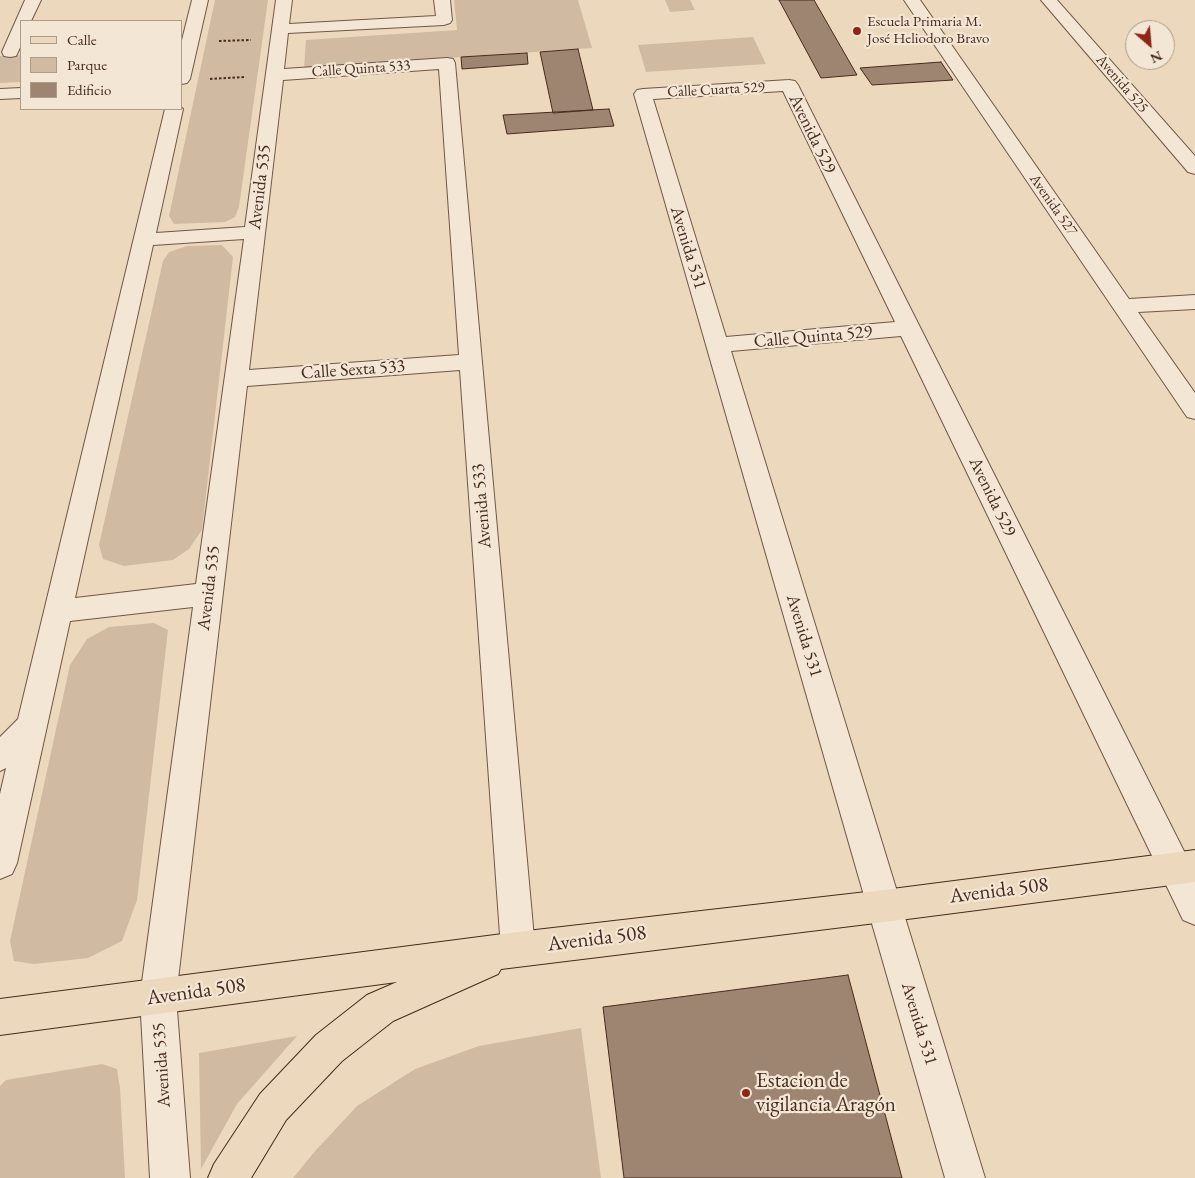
<!DOCTYPE html>
<html>
<head>
<meta charset="utf-8">
<style>
  body { margin:0 }
  #map { position:relative; width:1195px; height:1178px; overflow:hidden; background:#ecd9bd; font-family:"EB Garamond",serif }
  canvas { display:block }
  .legend { position:absolute; left:20px; top:20px; width:162px; height:90px; box-sizing:border-box; background:#f3e6d4; border:1px solid #af9b8b; margin:0; padding:6px 9px; list-style:none; font-size:15px; color:#482a1e }
  .legend li { display:flex; align-items:center; gap:10px; height:25px }
  .legend b { width:25px; border:1px solid #af9b8b }
  .north { position:absolute; left:1125px; top:20px; width:50px; height:50px; box-sizing:border-box; background:#f3e6d4; border:1px solid #af9b8b; border-radius:50%; rotate:153deg; font-size:14px; font-weight:700; line-height:20px; text-align:center; color:#482a1e }
  .north::after { content:''; display:block; margin:auto; width:18px; height:22px; background:#8f2418; clip-path:polygon(50% 0,100% 100%,50% 72%,0 100%) }
</style>
</head>
<body>
<div id="map">
<canvas width="1195" height="1178"></canvas>
<ul class="legend">
<li><b style="height:6px;background:#ecd9bd"></b>Calle</li>
<li><b style="height:14px;background:#d0bba2"></b>Parque</li>
<li><b style="height:14px;background:#9d8571"></b>Edificio</li>
</ul>
<div class="north">N</div>
</div>
<script>
const g = document.querySelector('canvas').getContext('2d');
g.lineJoin = 'round';
function fill(path, color) {
  g.fillStyle = color;
  g.fill(path, 'evenodd');
}
function poly(rows) {
  const path = new Path2D();
  for (const r of rows) {
    path.moveTo(r[0], r[1]);
    for (let i = 2; i < r.length; i += 2) path.lineTo(r[i], r[i + 1]);
  }
  return path;
}
function stroke(path, color, width, dash) {
  g.strokeStyle = color;
  g.lineWidth = width;
  g.lineCap = dash ? 'butt' : 'round';
  g.setLineDash(dash || []);
  g.stroke(path);
}
function write(font, color, halo, rows, align = 'center') {
  g.font = font + ' "EB Garamond",serif';
  g.lineWidth = 4.5;
  g.setLineDash([]);
  g.textBaseline = 'middle';
  g.strokeStyle = halo;
  g.fillStyle = color;
  for (const [text, x, y, turn = 0] of rows) {
    g.save();
    g.translate(x, y);
    g.rotate((+turn || 0) * Math.PI / 180);
    g.textAlign = isNaN(turn) ? turn : align;
    if (halo) g.strokeText(text, 0, 0);
    g.fillText(text, 0, 0);
    g.restore();
  }
}
const green = poly([
  [215,0,268,0,239,207,235,217,225,222,174,224,169,216],
  [454,0,578,0,592,48,304,68,306,40,457,30],
  [665,0,690,0,695,10,670,12],
  [753,37,766,64,646,72,638,45],
  [21,55,21,82,0,83,0,56],
  [222,245,233,257,202,530,189,549,173,560,124,566,103,559,99,545,163,261,169,252,187,246],
  [154,623,168,630,137,900,122,941,88,958,34,964,14,961,10,941,70,665,87,639,109,627],
  [581,1028,601,1178,293,1178,316,1150,357,1106,415,1069,479,1046],
  [297,1036,237,1104,201,1169,199,1053],
  [102,1064,117,1069,120,1088,125,1178,0,1178,0,1086,6,1080]
]);
const building = poly([
  [779,0,814,0,857,75,821,78,779,0],
  [578,49,593,110,553,113,540,52,578,49],
  [527,53,528,64,462,69,461,57,527,53],
  [941,62,953,80,872,85,860,68,941,62],
  [609,109,614,126,507,134,503,115,609,109],
  [848,975,902,1178,624,1178,603,1007,848,975]
]);
const path = poly([
  [219,41,251,40],
  [210,79,246,77]
]);
const minor = poly([
  [25,0,41,0,31,21,21,21,21,45,18,52,16,56,10,57,4,56,2,52,25,0],
  [192,0,208,0,190,79,187,83,181,84,181,44,192,0],
  [276,0,292,0,289,24,436,16,434,0,450,0,452,20,450,23,444,25,288,33,284,69,447,58,453,59,455,63,535,949,530,961,518,966,506,961,501,949,460,370,247,386,176,997,190,1178,150,1178,140,997,193,607,70,621,17,863,12,874,0,879,0,794,6,768,0,771,0,737,18,719,165,109,181,109,181,107,183,109,156,233,245,227,276,0],
  [439,69,459,355,249,370,283,80,439,69],
  [244,239,196,584,75,598,153,245,244,239],
  [904,0,920,0,1129,299,1195,295,1195,309,1138,312,1195,393,1195,419,1187,417,904,0],
  [1041,0,1057,0,1195,156,1195,174,1188,172,1041,0],
  [789,80,795,81,798,85,1195,873,1195,925,1183,920,901,336,731,351,985,1178,945,1178,634,94,637,90,643,89,789,80],
  [783,91,895,322,726,337,653,99,783,91],
  [21,88,21,98,0,99,0,89,21,88]
]);
const major = poly([
  [1195,850,1195,882,884,922,501,969,498,974,393,1021,342,1061,286,1120,251,1178,208,1178,214,1164,260,1094,316,1035,367,995,397,982,0,1035,0,999,518,932,884,890,1195,850]
]);
const markers = [
  [857,31,5,"#8f2418"],
  [746,1093,5,"#8f2418"]
];
const farPoinames = [
  ["Escuela Primaria M.",867,22],
  ["José Heliodoro Bravo",867,39]
];
const farStreetnames = [
  ["Calle Quinta 533",361,69,-4],
  ["Avenida 525",1122,84,49],
  ["Calle Cuarta 529",716,90,-3],
  ["Avenida 527",1053,205,55]
];
const streetNames = [
  ["Avenida 529",812,134,64],
  ["Avenida 535",260,187,-83],
  ["Avenida 531",688,248,73],
  ["Calle Quinta 529",813,337,-5],
  ["Calle Sexta 533",353,370,-4],
  ["Avenida 529",992,497,64],
  ["Avenida 533",482,506,-95],
  ["Avenida 535",209,588,-83],
  ["Avenida 531",804,636,73],
  ["Avenida 531",919,1024,73],
  ["Avenida 535",162,1065,-94]
];
const nearStreetnames = [
  ["Avenida 508",999,891,-7],
  ["Avenida 508",597,939,-7],
  ["Avenida 508",196,992,-8]
];
const nearPoinames = [
  ["Estacion de",756,1081],
  ["vigilancia Aragón",756,1105]
];
fill(green, '#d0bba2');
fill(building, '#9d8571');
stroke(building, '#482a1e', 1);
stroke(minor, '#715646', 2);
stroke(major, '#482a1e', 2);
stroke(path, '#482a1e', 2, [2.5, 2]);
fill(minor, '#f3e6d4');
fill(major, '#ecd9bd');
for (const [x, y, r, color] of markers) {
  const dot = new Path2D();
  dot.arc(x, y, r, 0, 2 * Math.PI);
  g.fillStyle = color;
  g.fill(dot);
  stroke(dot, '#f3e6d4', 2);
}
write('15px', '#482a1e', '#f3e6d4', farPoinames, 'left');
write('15px', '#482a1e', '#f3e6d4', farStreetnames);
write('18px', '#482a1e', '#f3e6d4', streetNames);
write('21px', '#482a1e', '#f3e6d4', nearStreetnames);
write('21px', '#482a1e', '#f3e6d4', nearPoinames, 'left');
</script>
</body>
</html>
